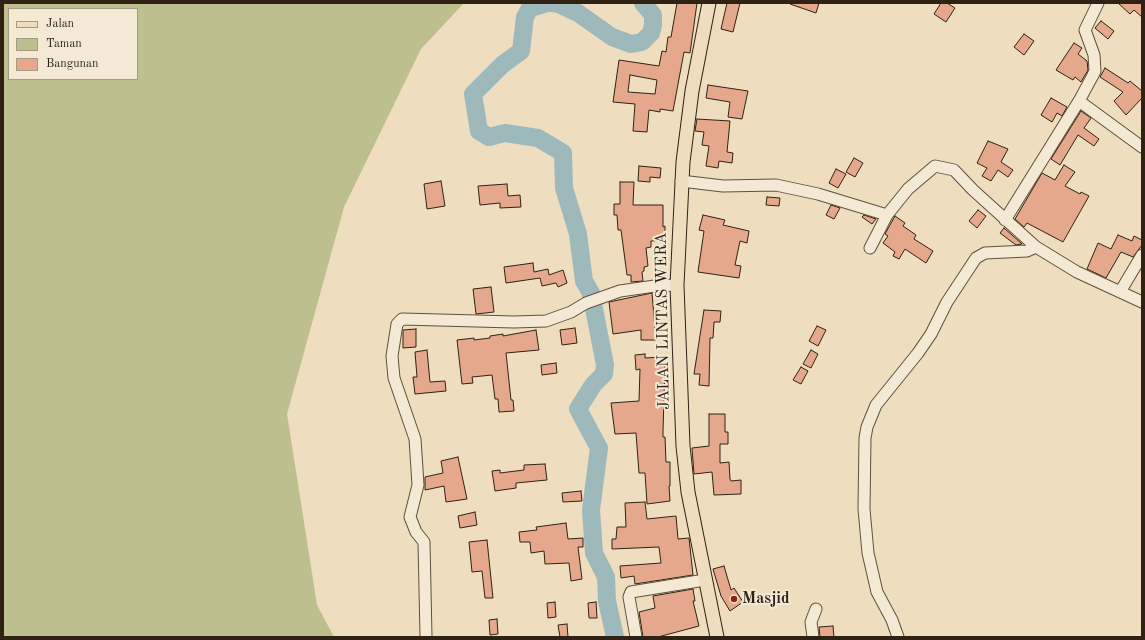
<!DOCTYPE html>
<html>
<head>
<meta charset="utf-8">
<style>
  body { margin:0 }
  #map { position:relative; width:1145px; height:640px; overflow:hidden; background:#eeddbe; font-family:"Old Standard TT",serif }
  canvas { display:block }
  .frame { position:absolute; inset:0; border:4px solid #2f2214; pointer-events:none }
  .legend { position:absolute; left:8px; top:8px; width:130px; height:72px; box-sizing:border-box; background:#f4e9d5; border:1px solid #a59988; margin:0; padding:5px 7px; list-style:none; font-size:12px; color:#2f2214 }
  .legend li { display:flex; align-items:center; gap:8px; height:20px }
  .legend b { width:20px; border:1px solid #a59988 }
</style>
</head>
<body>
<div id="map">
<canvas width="1145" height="640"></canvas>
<div class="frame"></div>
<ul class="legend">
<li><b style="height:5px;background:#eeddbe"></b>Jalan</li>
<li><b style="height:11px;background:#bebf8e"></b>Taman</li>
<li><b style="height:11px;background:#e5a88c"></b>Bangunan</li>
</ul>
</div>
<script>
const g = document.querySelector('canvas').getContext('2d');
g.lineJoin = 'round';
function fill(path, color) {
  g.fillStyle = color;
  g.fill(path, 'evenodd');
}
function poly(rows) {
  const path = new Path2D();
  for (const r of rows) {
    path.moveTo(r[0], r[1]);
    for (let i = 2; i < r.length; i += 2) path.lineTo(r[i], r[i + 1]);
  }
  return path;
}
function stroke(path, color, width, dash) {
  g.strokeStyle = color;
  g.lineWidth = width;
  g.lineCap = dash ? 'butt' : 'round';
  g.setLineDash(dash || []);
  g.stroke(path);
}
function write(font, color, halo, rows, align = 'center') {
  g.font = font + ' "Old Standard TT",serif';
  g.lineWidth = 4;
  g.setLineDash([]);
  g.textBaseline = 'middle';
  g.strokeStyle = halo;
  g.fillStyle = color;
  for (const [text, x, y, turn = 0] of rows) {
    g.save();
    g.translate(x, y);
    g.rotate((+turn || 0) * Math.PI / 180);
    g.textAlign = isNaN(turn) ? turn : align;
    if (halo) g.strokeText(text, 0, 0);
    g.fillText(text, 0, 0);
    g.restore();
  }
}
const green = poly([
  [3,3,464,3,421,49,344,207,287,414,317,605,334,637,3,637],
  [9,9,137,9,137,79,9,79]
]);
const river = poly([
  [547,3,530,8,525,17,521,51,502,65,473,94,479,131,489,137,505,133,538,138,563,153,564,188,578,234,584,281,591,293,605,365,604,374,593,385,578,409,599,448,591,510,594,553,606,577,607,601,615,637],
  [552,3,559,4,578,13,612,37,631,44,642,42,651,33,653,25,653,15,643,3]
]);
const building = poly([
  [677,3,697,3,690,53,684,52,673,111,660,109,660,112,649,110,647,132,633,131,635,104,613,102,619,60,659,66,662,51,666,52,668,37,671,37,677,3],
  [630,75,657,80,655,94,628,92,630,75],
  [727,3,740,3,733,32,721,29,727,3],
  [790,3,819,3,816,13,790,4,790,3],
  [941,3,947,3,955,8,946,22,934,14,941,3],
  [1118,3,1142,3,1142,17,1134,10,1130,14,1118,3],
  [1101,21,1114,31,1108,39,1095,28,1101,21],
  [1024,34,1034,41,1024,55,1014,47,1024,34],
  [1074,43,1082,48,1078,54,1087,61,1088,70,1081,82,1075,77,1073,80,1056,70,1074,43],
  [1105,68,1128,83,1130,81,1142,91,1142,98,1126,115,1114,101,1123,92,1100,77,1105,68],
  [708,85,748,91,742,119,728,117,730,102,706,98,708,85],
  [1051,98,1067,107,1062,116,1057,113,1052,122,1041,115,1051,98],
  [1081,111,1091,118,1084,128,1099,139,1094,146,1078,135,1060,165,1051,159,1081,111],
  [697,119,730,121,727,152,733,153,732,163,719,161,718,168,706,166,709,146,702,145,704,132,695,131,697,119],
  [988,141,1008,149,1001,162,1013,170,1008,177,998,170,991,181,982,176,987,168,977,163,988,141],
  [854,158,863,163,855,177,846,172,854,158],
  [1064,165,1075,172,1065,186,1080,194,1081,192,1089,196,1063,242,1027,223,1024,227,1015,219,1042,173,1055,180,1064,165],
  [639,166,661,168,660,178,650,177,650,182,638,181,639,166],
  [836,169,846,174,838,188,829,183,836,169],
  [441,181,445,206,427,209,424,184,441,181],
  [620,182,634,182,633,205,663,205,663,227,665,226,665,240,651,241,651,247,646,248,648,266,644,267,644,271,642,272,643,281,631,282,631,275,627,275,621,230,618,230,617,215,614,215,614,204,620,204,620,182],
  [507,184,508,196,520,195,521,207,500,208,500,203,480,205,478,186,507,184],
  [767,197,780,198,779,206,766,205,767,197],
  [831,205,840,208,834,219,826,215,831,205],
  [978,210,986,216,977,228,969,221,978,210],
  [703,215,725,220,723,225,749,231,747,243,740,241,735,265,741,266,739,278,698,272,704,231,699,230,703,215],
  [864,215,876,219,872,224,862,217,864,215],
  [895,216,905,223,903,226,916,235,914,239,933,251,926,263,905,249,899,259,893,256,895,252,883,243,888,236,885,234,895,216],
  [1004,228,1022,244,1016,245,1000,233,1004,228],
  [1118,235,1132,241,1134,236,1142,240,1142,245,1133,257,1121,252,1106,278,1087,269,1098,243,1111,249,1118,235],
  [533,263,534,272,548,269,549,275,563,270,567,283,558,287,556,283,542,286,540,278,506,283,504,267,533,263],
  [491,287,494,312,476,314,473,289,491,287],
  [652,293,656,340,641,340,641,330,613,334,609,302,652,293],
  [704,310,721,311,720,322,714,322,713,338,710,338,709,386,699,385,700,374,694,374,704,310],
  [817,326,826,330,818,346,809,341,817,326],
  [575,328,577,343,562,345,560,330,575,328],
  [416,329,416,347,403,348,403,330,416,329],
  [536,330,539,350,506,353,511,400,513,400,514,411,499,412,498,399,495,399,492,375,472,377,473,383,462,384,457,340,474,338,474,340,490,338,490,336,503,334,503,336,536,330],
  [427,350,430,382,445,381,446,391,415,394,413,377,417,377,415,352,427,350],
  [811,350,818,354,811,368,803,364,811,350],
  [645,354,645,358,661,357,661,362,665,362,663,431,663,437,665,437,666,462,670,462,670,486,669,486,670,501,647,504,645,473,639,473,636,433,615,434,611,403,639,401,640,369,636,370,635,355,645,354],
  [556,363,557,373,542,375,541,365,556,363],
  [801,367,808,371,801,384,793,380,801,367],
  [709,414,725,414,725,432,728,432,728,444,720,444,720,463,729,462,730,479,731,481,741,480,741,494,714,495,712,472,694,474,692,448,709,446,709,414],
  [458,457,467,499,446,502,444,486,425,490,425,477,443,473,441,461,458,457],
  [545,464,547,480,516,483,516,488,495,491,492,471,500,470,500,473,524,470,524,465,545,464],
  [581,491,582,501,563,502,562,493,581,491],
  [645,502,647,519,676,516,678,539,689,538,693,575,635,584,634,576,621,578,620,566,661,563,659,547,612,549,612,539,616,539,617,527,626,527,625,503,645,502],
  [475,512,477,525,460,528,458,516,475,512],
  [566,523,568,539,583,538,583,547,578,547,582,579,571,581,569,563,545,564,544,551,531,553,530,542,520,542,519,532,537,530,536,527,566,523],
  [487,540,493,598,485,598,482,571,472,572,469,542,487,540],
  [724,566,731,590,734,588,743,602,730,611,721,596,713,569,724,566],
  [693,589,695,601,693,601,699,626,658,637,643,637,639,612,655,608,653,596,693,589],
  [555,602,556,617,548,618,547,603,555,602],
  [596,602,597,618,589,618,588,603,596,602],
  [497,619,498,634,490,635,489,620,497,619],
  [567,624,568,637,560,637,558,625,567,624],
  [833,626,834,637,820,637,819,627,833,626]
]);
const minor = poly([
  [1079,101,1142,147],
  [681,181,723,186,776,185,818,194,887,215],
  [1005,220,1079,101,1092,77,1095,71,1094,55,1085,30,1098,3],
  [870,248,887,215,908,189,935,166,954,170,973,190,1036,247,1077,272,1142,302],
  [1120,292,1142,255],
  [426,637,424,542,416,532,410,517,418,485,415,439,394,378,392,356,397,324,402,319,514,322,546,321,571,312,586,303,620,291,655,286,677,285],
  [636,637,629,597,631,592,705,580],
  [813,637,811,622,816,609],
  [898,637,892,620,877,592,868,553,864,509,865,438,867,427,876,405,918,353,931,334,947,302,976,258,985,253,1027,251,1036,247]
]);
const major = poly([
  [709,3,692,91,683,162,677,285,683,446,688,492,717,637]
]);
const markers = [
  [734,599,4,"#8f2418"]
];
const streetNames = [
  ["JALAN LINTAS WERA",663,321,-91]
];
const poiNames = [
  ["Masjid",742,599]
];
fill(green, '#bebf8e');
stroke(river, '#9eb9bc', 18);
fill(building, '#e5a88c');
stroke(building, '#2f2214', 1);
stroke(minor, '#5f513e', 13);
stroke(major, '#2f2214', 15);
stroke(minor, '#f4e9d5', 11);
stroke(major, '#eeddbe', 13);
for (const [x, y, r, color] of markers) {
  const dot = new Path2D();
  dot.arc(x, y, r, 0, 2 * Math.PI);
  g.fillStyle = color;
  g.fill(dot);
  stroke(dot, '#f4e9d5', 1.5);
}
write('16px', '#2f2214', '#f4e9d5', streetNames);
write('bold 16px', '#2f2214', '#f4e9d5', poiNames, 'left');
</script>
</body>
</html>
